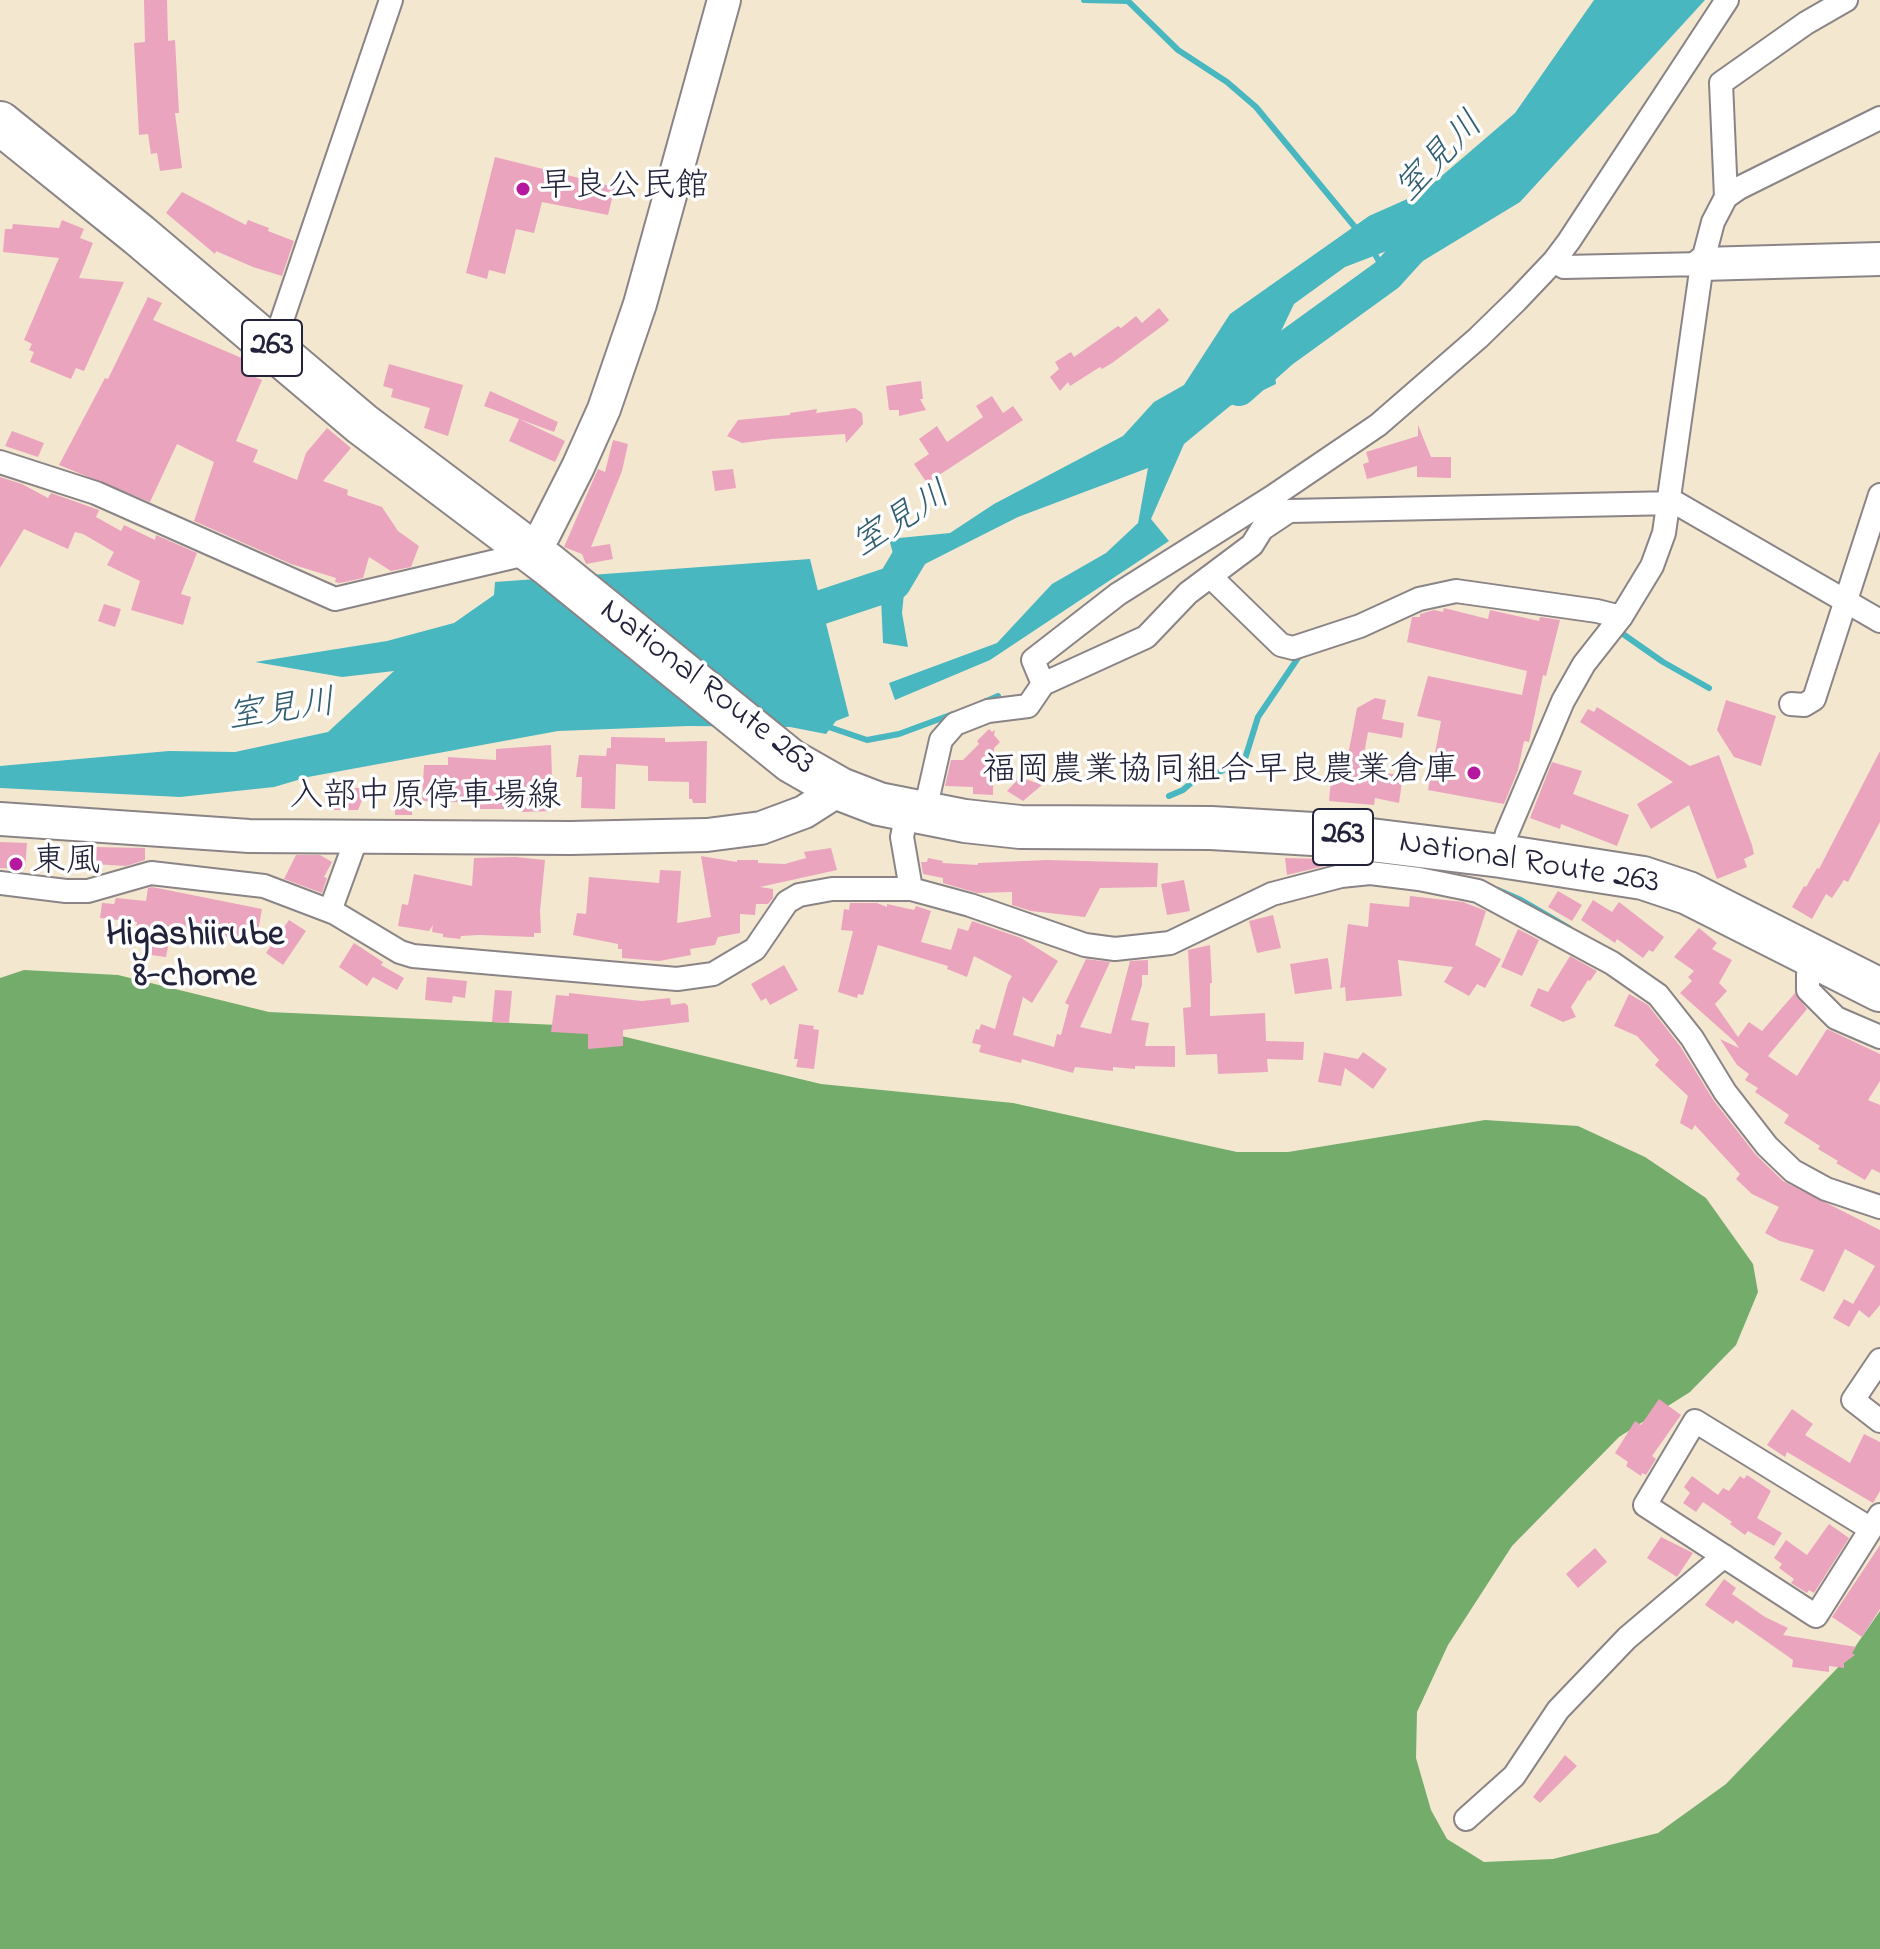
<!DOCTYPE html>
<html>
<head>
<meta charset="utf-8">
<style>
  body { margin:0 }
  canvas { display:block; background:#f3e7d0 }
</style>
</head>
<body>
<canvas width="1880" height="1949"></canvas>
<script>
const g = document.querySelector('canvas').getContext('2d');
g.lineJoin = 'round';
function fill(path, color) {
  g.fillStyle = color;
  g.fill(path, 'evenodd');
}
function poly(rows) {
  const path = new Path2D();
  for (const r of rows) {
    path.moveTo(r[0], r[1]);
    for (let i = 2; i < r.length; i += 2) path.lineTo(r[i], r[i + 1]);
  }
  return path;
}
function stroke(path, color, width, dash) {
  g.strokeStyle = color;
  g.lineWidth = width;
  g.lineCap = dash ? 'butt' : 'round';
  g.setLineDash(dash || []);
  g.stroke(path);
}
function write(font, color, halo, rows, align = 'center') {
  g.font = font + ' "Indie Flower","Klee One",sans-serif';
  g.lineWidth = 7;
  g.setLineDash([]);
  g.textBaseline = 'middle';
  g.strokeStyle = halo;
  g.fillStyle = color;
  for (const [text, x, y, turn = 0] of rows) {
    g.save();
    g.translate(x, y);
    g.rotate((+turn || 0) * Math.PI / 180);
    g.textAlign = isNaN(turn) ? turn : align;
    if (halo) g.strokeText(text, 0, 0);
    g.fillText(text, 0, 0);
    g.restore();
  }
}
const forest = poly([
  [24,970,118,975,269,1012,580,1026,821,1084,1013,1103,1237,1152,1288,1152,1485,1120,1578,1126,1645,1157,1706,1198,1753,1264,1758,1292,1736,1345,1690,1392,1619,1437,1512,1546,1448,1645,1417,1712,1416,1758,1431,1810,1447,1839,1484,1862,1553,1859,1658,1833,1726,1784,1848,1657,1880,1611,1880,1949,0,1949,0,978]
]);
const water = poly([
  [1594,0,1705,0,1520,202,1398,276,1397,247,1345,267,1294,304,1272,350,1276,384,1230,406,1184,444,1151,519,1169,541,990,660,895,700,889,683,997,643,1052,584,1106,553,1138,523,1148,468,1018,517,917,568,905,583,902,613,908,647,883,643,880,575,896,564,889,539,950,533,994,504,1123,436,1154,402,1184,385,1230,314,1369,216,1423,192,1515,113],
  [810,559,849,716,836,721,826,734,790,727,688,726,558,731,308,777,274,787,180,797,0,788,0,766,169,751,235,752,328,732,394,671,342,677,255,662,387,641,454,623,494,595,495,582]
]);
const stream = poly([
  [1084,0,1128,1,1178,50,1227,82,1256,107,1359,232],
  [1373,251,1387,275],
  [1623,634,1663,662,1709,688],
  [982,703,998,696],
  [823,725,867,740,899,734,953,714],
  [1169,796,1183,790,1191,783,1244,762,1258,717,1302,652],
  [1498,890,1521,900,1569,928]
]);
const river = poly([
  [1239,389,1282,351,1387,275,1427,231],
  [780,621,894,583,910,556]
]);
const building = poly([
  [144,0,167,0,168,41,175,40,179,113,175,113,182,168,160,171,157,153,151,154,148,134,139,135,134,43,145,42],
  [495,157,615,187,608,215,542,202,534,233,516,229,505,274,489,270,487,279,466,273],
  [182,192,246,225,248,220,269,228,268,231,294,241,282,276,253,267,216,251,215,254,166,213],
  [62,220,84,229,80,238,93,243,79,278,124,282,84,371,76,368,71,379,30,362,34,352,29,350,32,344,24,340,59,258,3,252,5,229,12,229,13,224,59,228],
  [148,297,162,303,153,320,251,362,246,373,262,380,236,441,258,450,253,462,297,480,306,453,327,428,351,448,323,481,348,490,347,495,382,507,398,531,419,546,411,567,391,571,369,557,363,578,340,583,335,582,336,578,291,564,194,521,214,462,177,444,150,502,59,465,105,378,108,379],
  [1159,308,1169,320,1165,324,1112,363,1102,369,1100,367,1070,386,1068,382,1060,391,1050,377,1059,369,1055,362,1071,352,1074,357,1118,326,1121,328,1136,316,1142,323],
  [389,364,463,385,448,436,424,428,430,408,391,397,393,389,383,386],
  [921,381,923,399,920,399,926,410,899,416,899,410,889,410,886,386],
  [490,391,558,422,554,432,484,406],
  [992,396,1003,413,1013,406,1023,420,927,483,914,464,929,454,919,439,937,426,947,442,983,417,976,406],
  [855,408,862,413,863,424,846,443,845,434,772,439,742,443,727,436,738,420,790,415,790,413,817,409,816,413],
  [519,419,565,441,555,462,509,441],
  [1418,425,1431,457,1451,457,1451,478,1417,477,1417,466,1367,479,1363,464,1369,462,1366,452,1418,436],
  [12,431,44,443,38,457,5,446],
  [613,440,628,444,622,471,591,547,610,544,613,559,586,564,582,554,564,547,598,469,605,472],
  [733,469,736,488,715,491,712,471],
  [0,477,22,484,48,498,51,493,99,510,96,517,121,531,124,525,155,540,156,535,197,553,181,594,191,597,183,625,131,610,140,581,107,565,114,552,83,534,75,532,68,549,24,529,0,568],
  [104,604,121,609,115,627,98,621],
  [1444,608,1488,619,1490,610,1539,621,1540,617,1560,620,1546,676,1543,675,1529,742,1524,741,1518,770,1504,804,1428,790,1441,721,1417,716,1428,676,1522,695,1527,671,1407,642,1412,617,1420,617,1420,614,1434,610,1443,612],
  [1375,698,1386,700,1382,719,1404,723,1402,738,1368,732,1361,771,1403,775,1399,803,1375,798,1374,805,1329,801,1331,780,1343,781,1357,708],
  [1726,700,1776,716,1761,766,1734,757,1717,730],
  [1597,707,1690,766,1719,755,1752,845,1754,854,1744,859,1747,867,1717,879,1689,805,1651,829,1637,804,1673,782,1580,722,1588,709,1594,712],
  [989,729,992,732,995,730,994,735,1000,742,994,748,993,795,973,794,973,787,945,786,951,760,963,760,979,744,977,741],
  [611,737,665,738,665,742,707,741,706,803,693,803,692,799,689,799,689,782,648,781,648,766,616,764,615,809,581,808,582,777,576,777,579,755,606,756,607,748,611,748],
  [551,745,553,811,522,812,522,809,479,809,479,803,422,801,424,765,448,765,448,757,496,760,496,749],
  [1880,751,1880,822,1848,882,1844,880,1832,898,1826,894,1812,919,1792,907,1804,886,1806,887,1817,868,1819,869],
  [1552,762,1582,771,1573,794,1629,815,1617,846,1561,824,1560,829,1530,818],
  [1020,777,1042,785,1023,801,1007,791],
  [335,788,367,788,358,810,334,810],
  [395,790,412,790,412,815,395,815],
  [0,842,27,843,25,869,0,868],
  [94,847,145,848,145,860,126,866,93,864],
  [831,848,837,870,760,887,773,889,773,898,768,904,756,904,755,915,740,914,740,933,718,937,715,945,690,949,691,955,659,961,622,958,622,949,618,949,618,944,573,935,577,913,586,914,589,877,659,883,660,870,681,871,677,923,711,917,701,856,737,862,737,860,758,860,758,863,785,864,806,858,804,852],
  [296,855,320,855,332,862,324,877,327,878,322,893,284,879],
  [515,857,545,860,540,911,541,933,534,933,534,937,479,935,461,936,460,939,443,937,443,934,432,932,433,925,429,931,398,926,402,904,408,905,414,874,472,886,474,858],
  [928,858,943,861,942,863,978,865,978,863,1047,860,1158,863,1157,887,1100,888,1085,917,1031,911,1012,905,1012,892,977,893,943,883,943,878,923,874,921,862,927,862],
  [1285,858,1329,859,1333,860,1333,864,1287,875],
  [1184,880,1190,911,1167,915,1161,884],
  [152,887,262,909,256,942,172,927,166,957,143,954,146,929,136,928,137,922,100,918,102,903,114,904,116,898,146,901,148,888],
  [1558,891,1582,905,1572,921,1548,907],
  [1410,896,1463,902,1486,911,1475,945,1501,959,1485,988,1477,984,1469,996,1444,982,1453,967,1398,960,1402,996,1346,1001,1345,987,1340,988,1348,924,1368,927,1370,903,1409,907],
  [1593,900,1612,912,1619,902,1664,937,1653,952,1649,950,1643,958,1617,939,1615,943,1581,920],
  [850,903,877,903,887,907,887,904,914,910,916,906,931,911,921,942,951,950,958,928,968,931,972,921,1021,938,1058,961,1032,1003,1023,997,1013,1035,1054,1047,1057,1034,1061,1035,1069,1005,1065,1003,1086,959,1110,962,1080,1027,1111,1034,1130,961,1148,960,1148,975,1142,975,1142,985,1131,1020,1149,1023,1145,1046,1175,1046,1175,1067,1135,1066,1135,1069,1113,1067,1113,1071,1075,1067,1073,1073,1022,1059,1021,1063,979,1052,981,1045,972,1043,976,1029,979,1030,981,1024,995,1029,1008,983,1012,976,974,956,967,977,947,969,948,966,878,945,863,995,858,994,857,998,838,992,853,931,841,930,844,909,849,910],
  [1273,915,1281,948,1257,953,1249,921],
  [289,920,306,931,283,965,266,953],
  [1699,928,1717,943,1712,949,1732,960,1719,983,1727,991,1715,1004,1738,1037,1749,1022,1762,1031,1795,993,1807,1009,1768,1056,1797,1076,1827,1029,1880,1054,1880,1081,1868,1100,1880,1105,1880,1173,1872,1169,1865,1180,1836,1163,1838,1161,1818,1149,1820,1146,1784,1123,1789,1115,1755,1092,1758,1088,1745,1080,1749,1074,1737,1065,1720,1039,1739,1048,1735,1042,1680,993,1692,981,1688,977,1694,971,1674,957],
  [1518,929,1539,940,1522,976,1501,967],
  [354,943,383,962,381,965,404,978,397,990,373,977,367,986,339,967],
  [1210,945,1212,983,1210,983,1210,1016,1265,1013,1266,1041,1304,1042,1303,1060,1267,1059,1268,1072,1218,1074,1217,1054,1186,1055,1183,1008,1191,1007,1188,950],
  [1570,956,1597,971,1590,981,1588,980,1571,1007,1576,1017,1563,1022,1530,1006,1538,988,1548,992],
  [1328,958,1332,989,1295,994,1290,964],
  [784,965,798,990,770,1005,766,998,761,1001,751,984],
  [427,977,467,981,465,998,453,996,452,1003,425,1000],
  [495,990,512,991,509,1023,492,1022],
  [569,993,642,1001,670,998,671,1005,685,1003,688,1006,689,1022,623,1030,623,1046,588,1049,588,1034,551,1032,556,995,569,996],
  [1629,994,1648,1005,1680,1046,1714,1101,1756,1155,1783,1181,1880,1230,1880,1305,1869,1318,1859,1310,1849,1327,1833,1318,1844,1299,1853,1304,1875,1266,1845,1249,1824,1292,1800,1280,1814,1250,1780,1241,1765,1233,1779,1207,1752,1194,1736,1179,1740,1174,1695,1125,1692,1130,1680,1123,1688,1096,1655,1065,1659,1060,1637,1036,1614,1026],
  [799,1024,814,1026,813,1029,819,1030,814,1069,796,1067,798,1059,794,1059],
  [1322,1052,1358,1059,1363,1052,1387,1069,1373,1089,1345,1068,1341,1086,1318,1082,1324,1053],
  [1659,1399,1681,1415,1652,1456,1656,1459,1646,1475,1642,1473,1641,1476,1626,1466,1628,1462,1615,1453,1635,1421,1641,1425],
  [1792,1409,1813,1424,1805,1435,1850,1463,1864,1434,1880,1442,1880,1491,1873,1503,1787,1452,1785,1457,1767,1445],
  [1747,1475,1771,1491,1757,1518,1782,1533,1774,1546,1748,1531,1745,1535,1730,1524,1732,1522,1703,1502,1696,1512,1683,1503,1690,1493,1684,1487,1692,1476,1718,1495,1723,1488,1729,1491,1740,1476,1744,1479],
  [1829,1524,1849,1538,1814,1593,1809,1590,1807,1593,1791,1583,1794,1579,1779,1568,1782,1564,1774,1558,1786,1540,1807,1555],
  [1661,1537,1693,1553,1677,1577,1647,1558],
  [1880,1545,1880,1609,1862,1637,1832,1617],
  [1595,1548,1607,1562,1578,1588,1566,1574],
  [1724,1579,1736,1588,1732,1594,1765,1617,1788,1628,1783,1635,1856,1647,1852,1653,1855,1655,1844,1663,1844,1668,1829,1666,1829,1672,1792,1667,1793,1660,1736,1620,1733,1624,1705,1605],
  [1565,1755,1577,1766,1540,1803,1533,1797]
]);
const street = poly([
  [1726,197,1721,83,1806,23,1846,0],
  [1554,261,1564,267,1702,264],
  [265,343,281,323,391,0],
  [0,462,96,493,335,599,530,553],
  [1212,578,1281,645,1293,648,1360,626,1419,599,1456,591,1597,611,1621,617],
  [1043,684,1033,660,1118,594,1272,497,1378,425,1478,338,1517,300,1554,261,1569,241,1727,0],
  [1791,704,1804,705,1814,699,1880,495],
  [907,811,902,837,911,889,970,905,1085,945,1115,949,1170,943,1272,894,1341,876,1370,873,1419,879,1478,891,1612,963,1658,995,1692,1038,1725,1092,1767,1146,1793,1171,1826,1189,1880,1207],
  [924,815,941,740,955,724,988,711,1028,706,1043,684,1146,637,1188,593,1252,545,1262,529,1289,511,1676,503,1880,621],
  [1501,856,1507,833,1563,701,1584,664,1621,617,1652,566,1664,533,1702,264,1713,222,1726,197,1739,188,1880,118],
  [0,883,66,891,88,891,151,873,264,886,335,913,400,952,413,956,677,979,713,974,755,949,787,902,799,895,832,889,911,889],
  [330,911,357,837],
  [1818,959,1808,974,1808,990,1836,1018,1880,1037],
  [1880,1360,1853,1400,1880,1421],
  [1871,1529,1695,1421,1645,1505,1816,1616,1871,1529,1880,1515],
  [1466,1819,1514,1776,1558,1710,1627,1638,1724,1556]
]);
const secondary = poly([
  [1702,264,1880,259],
  [530,553,544,534,578,467,604,409,640,304,724,0],
  [0,819,249,836,571,838,707,835,761,828,804,812,840,789]
]);
const highway = poly([
  [0,123,139,235,362,424,549,565,791,761,840,789,879,804,965,821,1020,827,1211,828,1330,835,1501,856,1643,878,1688,893,1880,990]
]);
const markers = [
  [523,189,8,"#b5179e"],
  [1474,773,8,"#b5179e"],
  [16,864,8,"#b5179e"]
];
const shields = [
  [272,348,60],
  [1343,837,60]
];
const shieldNames = [
  ["263",272,348],
  ["263",1343,837]
];
const poiNames = [
  ["早良公民館",539,189],
  ["福岡農業協同組合早良農業倉庫",1458,773,"right"],
  ["東風",32,864]
];
const streetNames = [
  ["National Route 263",706,689,38],
  ["入部中原停車場線",425,799],
  ["National Route 263",1529,865,9]
];
const waterNames = [
  ["室見川",1442,159,-46],
  ["室見川",903,522,-32],
  ["室見川",282,713,-8]
];
const neighbourhoodNames = [
  ["Higashiirube",195,938],
  ["8-chome",195,979]
];
fill(forest, '#74ac6c');
fill(water, '#48b7c0');
stroke(stream, '#48b7c0', 6);
stroke(river, '#48b7c0', 34);
fill(building, '#eba4be');
stroke(street, '#8a8486', 26);
stroke(secondary, '#8a8486', 36);
stroke(highway, '#8a8486', 46);
stroke(street, '#fff', 22);
stroke(secondary, '#fff', 32);
stroke(highway, '#fff', 42);
for (const [x, y, r, color] of markers) {
  const dot = new Path2D();
  dot.arc(x, y, r, 0, 2 * Math.PI);
  g.fillStyle = color;
  g.fill(dot);
  stroke(dot, '#fff', 3);
}
for (const [x, y, w] of shields) {
  const box = new Path2D();
  box.roundRect(x - w / 2, y - 28, w, 56, 6);
  g.fillStyle = '#fff';
  g.fill(box);
  stroke(box, '#22223b', 2);
}
write('bold 32px', '#22223b', null, shieldNames);
write('34px', '#22223b', '#fff', poiNames, 'left');
write('34px', '#22223b', '#fff', streetNames);
write('italic 36px', '#315e70', '#fff', waterNames);
write('bold 36px', '#22223b', '#fff', neighbourhoodNames);
</script>
</body>
</html>
